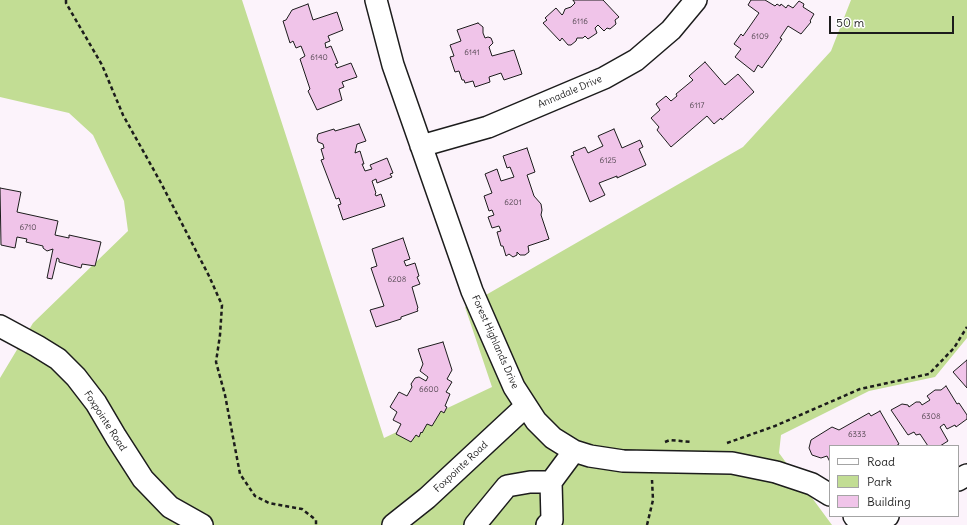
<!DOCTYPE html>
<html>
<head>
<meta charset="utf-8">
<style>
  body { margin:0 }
  #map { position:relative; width:967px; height:525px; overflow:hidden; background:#fcf3fb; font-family:Delius,sans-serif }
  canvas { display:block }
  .legend { position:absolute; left:829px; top:445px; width:130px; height:72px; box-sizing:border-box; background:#fff; border:1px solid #a4a4a4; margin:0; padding:5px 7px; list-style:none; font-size:12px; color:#1c1c1c }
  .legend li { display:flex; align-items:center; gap:8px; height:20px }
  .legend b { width:20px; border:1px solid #a4a4a4 }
  .scale { position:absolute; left:829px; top:16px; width:125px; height:18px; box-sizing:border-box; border:2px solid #1c1c1c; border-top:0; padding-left:5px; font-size:12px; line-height:14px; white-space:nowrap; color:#1c1c1c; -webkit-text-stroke:3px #fff; paint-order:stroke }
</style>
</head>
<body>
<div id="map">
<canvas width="967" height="525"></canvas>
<ul class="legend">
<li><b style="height:5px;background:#fff"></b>Road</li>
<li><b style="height:11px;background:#c2dd94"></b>Park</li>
<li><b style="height:11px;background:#f0c4e9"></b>Building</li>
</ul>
<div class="scale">50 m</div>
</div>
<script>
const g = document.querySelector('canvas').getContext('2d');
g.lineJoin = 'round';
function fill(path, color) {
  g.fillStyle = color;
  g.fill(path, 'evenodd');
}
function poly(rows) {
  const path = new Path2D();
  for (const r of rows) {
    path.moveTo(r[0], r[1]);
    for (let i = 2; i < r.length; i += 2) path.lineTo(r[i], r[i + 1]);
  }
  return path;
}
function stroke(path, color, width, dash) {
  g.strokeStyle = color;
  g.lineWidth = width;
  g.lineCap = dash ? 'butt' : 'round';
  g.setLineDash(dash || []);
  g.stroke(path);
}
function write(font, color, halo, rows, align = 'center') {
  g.font = font + ' Delius,sans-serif';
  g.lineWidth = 3.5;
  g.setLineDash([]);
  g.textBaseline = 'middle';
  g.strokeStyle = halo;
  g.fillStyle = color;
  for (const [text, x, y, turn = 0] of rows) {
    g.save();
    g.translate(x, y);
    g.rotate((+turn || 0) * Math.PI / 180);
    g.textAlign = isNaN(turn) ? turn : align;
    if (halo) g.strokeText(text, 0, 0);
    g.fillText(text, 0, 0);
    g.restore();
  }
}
const green = poly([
  [0,0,242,0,384,438,492,387,465,307,743,147,831,51,851,0,967,0,967,338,935,377,869,391,781,435,779,453,832,525,0,525,0,378,33,323,128,231,124,201,93,135,69,113,0,97]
]);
const building = poly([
  [573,0,603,0,619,17,615,20,616,24,610,29,607,28,604,31,598,25,595,28,597,33,588,39,585,36,583,38,577,38,576,41,571,45,568,45,562,38,560,41,543,23,547,20,545,18,556,8,562,15,563,14,565,9,571,7,575,3,573,0],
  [751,0,765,0,775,6,777,4,780,6,781,4,786,8,788,5,793,8,799,1,804,4,803,7,814,14,810,21,811,22,801,34,788,26,780,38,782,39,762,68,758,65,754,72,735,57,741,49,734,44,741,34,743,36,759,13,748,5,751,0],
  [308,4,313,20,337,12,343,30,328,36,330,41,325,43,326,48,331,46,338,63,335,64,337,68,351,63,357,77,342,82,344,87,339,89,342,100,317,110,308,91,310,89,300,59,305,56,301,46,296,48,293,41,290,43,283,21,286,20,292,10,308,4],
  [478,23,483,27,483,33,485,38,488,37,491,38,493,43,489,47,492,56,514,50,522,74,504,80,501,73,489,77,490,82,475,87,473,81,465,83,464,80,462,80,459,71,455,72,450,57,454,56,450,45,461,41,457,30,478,23],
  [705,62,725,85,738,74,754,92,722,120,721,118,714,124,707,116,671,147,657,130,659,127,651,118,660,110,656,104,666,96,671,101,677,96,676,94,693,80,689,76,705,62],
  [359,124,366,141,357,144,355,153,360,151,364,164,362,164,365,171,372,169,370,165,387,158,393,173,390,174,392,177,377,183,376,179,372,181,376,193,375,194,376,196,381,194,385,206,343,220,338,205,341,204,339,198,336,199,321,160,324,159,321,149,324,148,323,144,318,142,317,138,318,134,334,129,335,131,359,124],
  [614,129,622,148,640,140,643,147,639,149,646,165,617,178,617,176,599,183,605,195,590,202,571,156,574,155,573,152,585,147,588,153,603,146,598,136,614,129],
  [527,148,535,172,527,175,534,196,541,204,542,210,541,215,549,239,528,246,529,252,525,255,520,255,517,252,517,255,513,257,509,254,506,256,503,246,501,246,497,232,501,231,499,226,492,228,488,217,494,215,492,210,489,211,484,196,492,193,485,174,497,169,501,181,514,177,510,167,507,168,503,156,527,148],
  [0,188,21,192,17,212,58,221,55,235,69,238,69,235,101,242,95,266,82,264,81,268,59,262,59,259,57,258,52,279,47,278,53,249,47,251,43,248,43,246,26,242,27,239,17,237,15,248,1,245,0,188],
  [403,238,410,259,404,261,406,266,415,263,419,276,417,277,420,284,412,287,418,308,417,309,418,311,401,317,401,319,376,327,370,310,384,306,371,268,377,266,372,249,403,238],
  [443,342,452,370,447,379,452,382,446,392,450,394,445,406,447,407,444,413,441,411,432,426,427,424,422,433,421,432,419,437,416,435,411,442,396,434,401,424,393,420,397,412,390,407,399,392,407,396,412,387,411,384,415,378,419,377,426,381,428,377,420,371,423,364,418,349,443,342],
  [967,360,967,388,953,372,967,360],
  [946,386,957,404,959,403,967,415,967,419,956,427,955,425,947,429,944,424,940,427,948,441,940,446,928,446,920,434,916,435,914,432,908,435,891,410,902,404,908,405,909,407,916,402,920,402,922,405,930,400,927,396,935,390,941,390,946,386],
  [880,411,899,444,896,446,830,446,830,462,827,456,821,458,812,455,809,448,811,440,832,427,839,430,869,413,871,416,880,411]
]);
const path = poly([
  [66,0,66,3,102,65,123,115,161,183,209,276,222,305,220,335,216,362,225,395,240,474,255,496,269,503,302,509,316,520,316,525],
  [665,442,670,440,692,442],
  [727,443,775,426,860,389,929,374,954,348,967,327],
  [647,525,653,500,652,480]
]);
const minor = poly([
  [376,0,393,65,472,291,514,387,536,421,553,438,574,451,590,456,623,461,732,463,776,472,812,484,830,495],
  [421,146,488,127,604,78,636,60,671,30,696,0],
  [0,326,37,346,58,359,76,377,96,403,116,437,143,479,170,507,202,525],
  [958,480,967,475],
  [854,516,862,525],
  [393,525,427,498,526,406],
  [475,525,507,486,530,482,551,482,574,451],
  [547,525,552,520,551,482],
  [870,525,888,516]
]);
const numberNames = [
  ["6116",580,22],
  ["6109",760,37],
  ["6141",472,53],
  ["6140",319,58],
  ["6117",697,106],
  ["6125",608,161],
  ["6201",513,203],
  ["6710",28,228],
  ["6208",397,280],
  ["6600",429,390],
  ["6308",931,417],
  ["6333",857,435]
];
const streetNames = [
  ["Annadale Drive",570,92,-23],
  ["Forest Highlands Drive",495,342,66],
  ["Foxpointe Road",105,421,57],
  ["Foxpointe Road",461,467,-43]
];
fill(green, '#c2dd94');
fill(building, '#f0c4e9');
stroke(building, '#1c1c1c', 1);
stroke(minor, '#1c1c1c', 24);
stroke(path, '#1c1c1c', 2.5, [4, 3]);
stroke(minor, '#fff', 21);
write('8px', '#51464f', null, numberNames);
write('10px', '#1c1c1c', '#fff', streetNames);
</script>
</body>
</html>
